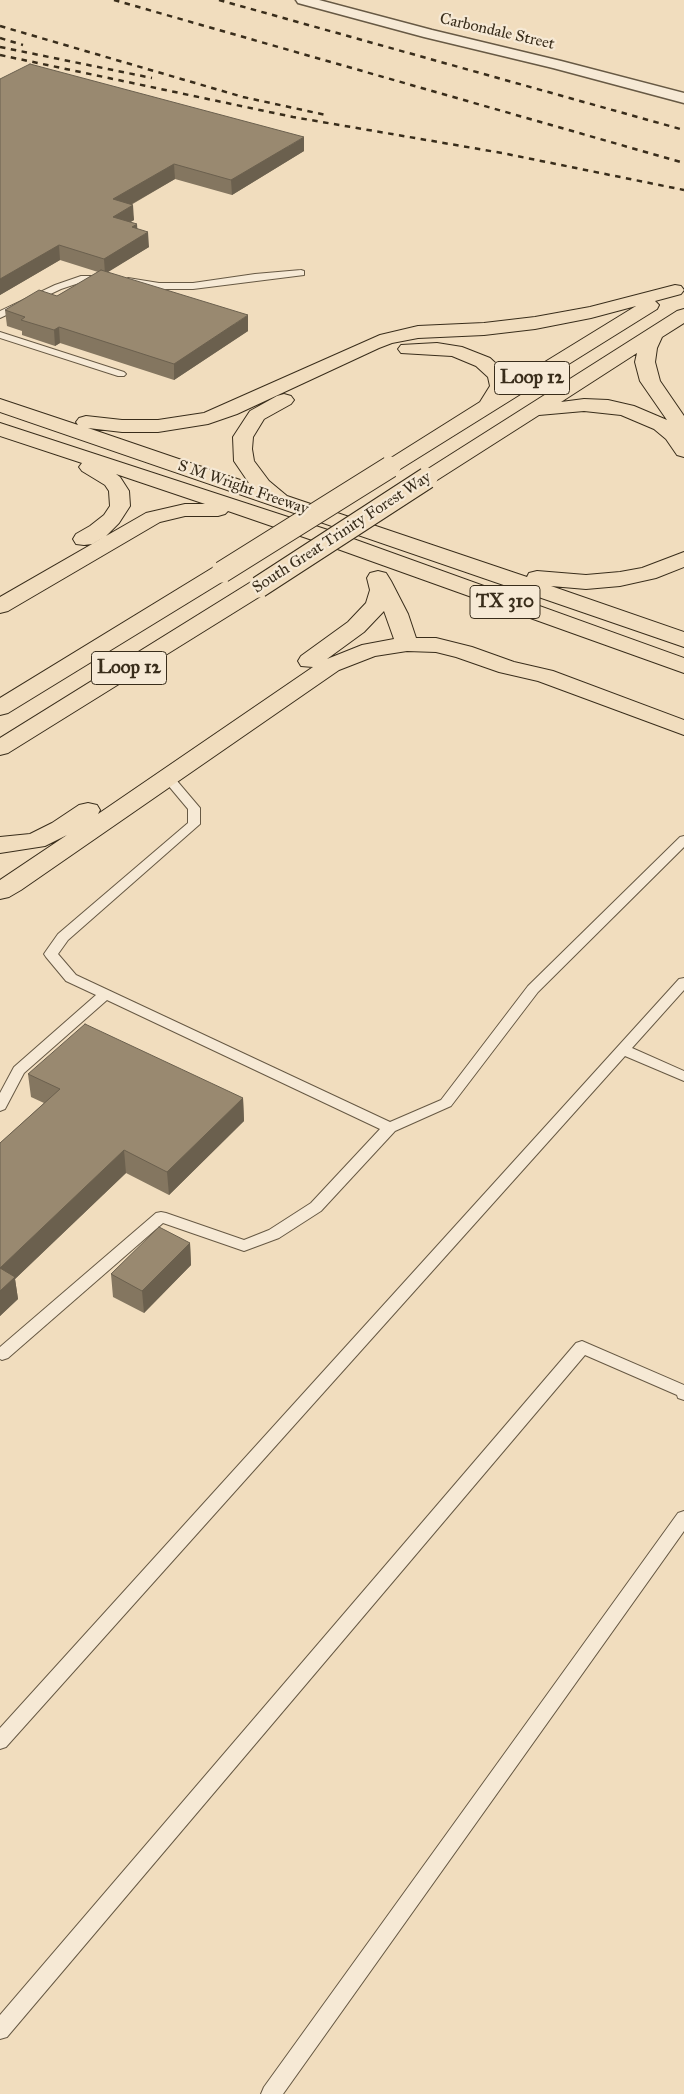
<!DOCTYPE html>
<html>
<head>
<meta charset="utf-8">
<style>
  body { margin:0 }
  canvas { display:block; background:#f1ddbe }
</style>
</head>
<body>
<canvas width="684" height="2094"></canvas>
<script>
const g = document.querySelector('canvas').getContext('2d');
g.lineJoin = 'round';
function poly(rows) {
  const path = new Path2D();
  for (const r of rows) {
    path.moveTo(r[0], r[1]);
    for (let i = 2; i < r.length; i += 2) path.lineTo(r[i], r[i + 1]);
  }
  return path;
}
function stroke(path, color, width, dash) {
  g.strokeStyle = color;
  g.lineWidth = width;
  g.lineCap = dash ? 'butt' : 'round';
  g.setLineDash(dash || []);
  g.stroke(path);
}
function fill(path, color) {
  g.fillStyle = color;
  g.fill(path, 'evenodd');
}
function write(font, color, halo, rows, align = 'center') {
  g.font = font + ' "IM FELL Great Primer",serif';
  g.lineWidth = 4.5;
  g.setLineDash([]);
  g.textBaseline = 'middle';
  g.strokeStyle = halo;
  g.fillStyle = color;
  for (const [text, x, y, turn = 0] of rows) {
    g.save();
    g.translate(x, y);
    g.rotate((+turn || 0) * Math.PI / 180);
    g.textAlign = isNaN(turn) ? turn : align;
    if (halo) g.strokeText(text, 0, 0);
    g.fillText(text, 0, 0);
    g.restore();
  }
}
const lane = poly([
  [301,270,304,271,304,275,193,289,159,289,128,284,123,281,128,278,159,283,193,283,255,274,301,270],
  [81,276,104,276,109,279,104,282,82,282,61,289,0,318,0,311,55,285,81,276],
  [0,332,124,372,126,374,124,376,118,376,0,338,0,332],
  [168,774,172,775,200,808,200,824,68,940,58,954,76,975,390,1122,441,1100,528,986,680,837,684,836,684,847,538,992,451,1106,395,1131,321,1211,279,1238,244,1251,163,1223,8,1358,2,1360,0,1359,0,1347,156,1213,161,1212,166,1213,244,1240,269,1230,311,1203,380,1129,107,1000,24,1073,5,1109,0,1111,0,1093,14,1067,96,995,66,981,46,957,44,954,46,951,58,934,188,823,188,809,162,778,168,774],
  [684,978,684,990,632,1048,684,1071,684,1081,625,1056,6,1747,0,1749,0,1728,679,979,684,978],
  [582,1341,684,1385,684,1400,678,1398,677,1395,585,1355,7,2037,0,2039,0,2015,576,1343,582,1341],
  [684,1511,684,1531,283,2094,261,2094,264,2087,678,1513,684,1511]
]);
const street = poly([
  [296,0,319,0,432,30,561,61,684,93,684,103,553,68,424,37,298,3,296,0]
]);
const primary = poly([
  [675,285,681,286,684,290,681,294,655,301,659,305,657,309,397,471,390,473,383,471,380,467,383,463,480,402,490,386,488,377,476,366,452,356,401,353,398,349,401,345,437,343,462,347,490,358,504,371,509,384,636,306,591,318,535,329,484,335,418,338,392,343,379,348,237,414,208,424,158,432,122,432,88,428,249,483,234,461,233,437,250,411,277,396,284,394,291,396,294,400,291,404,264,419,253,437,252,449,254,461,269,481,287,496,527,577,529,573,537,571,586,575,620,572,642,568,684,552,684,567,656,578,620,586,586,589,551,586,684,632,684,647,0,412,0,399,78,425,76,422,79,418,86,416,122,420,158,420,204,413,380,335,418,326,484,323,535,317,590,307,675,285],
  [684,309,684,323,662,337,657,348,655,362,660,381,684,416,684,457,677,455,666,439,654,429,621,415,584,411,539,415,434,482,427,484,420,482,417,478,420,474,677,311,684,309],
  [637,353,635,362,640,381,667,420,634,406,608,400,584,399,561,402,637,353],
  [0,423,334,532,684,658,684,673,318,542,228,511,225,514,218,516,185,516,160,522,8,611,0,613,0,597,146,513,185,504,205,504,116,474,120,477,129,491,130,506,119,523,106,536,92,544,84,545,76,544,73,539,76,534,90,526,104,515,110,506,109,491,105,485,82,471,79,467,82,463,0,436,0,423],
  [222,565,230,567,233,572,230,577,8,713,0,715,0,698,214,567,222,565],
  [378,571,386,573,391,581,408,614,416,638,436,638,472,647,514,662,553,671,684,720,684,735,538,681,499,672,456,657,436,652,407,651,375,656,339,670,21,890,9,897,0,899,0,880,67,835,45,846,0,853,0,837,30,834,52,823,79,805,88,803,97,805,100,810,98,814,313,667,301,666,298,661,301,656,348,622,366,603,370,590,367,578,370,573,378,571],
  [384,611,394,639,362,645,327,659,364,632,384,611],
  [259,580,267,582,270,587,267,592,8,753,0,755,0,738,251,582,259,580]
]);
const rail = poly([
  [114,0,684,163],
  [219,0,684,130],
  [0,26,243,97,326,115],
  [0,38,23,45],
  [0,47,152,78],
  [0,55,293,117,502,153,684,190]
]);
const primaryBridge = poly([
  [222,572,390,467],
  [259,587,427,478]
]);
const wall = poly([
  [0,79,304,151,232,195,175,179,131,205,134,220,130,222,137,229,149,247,107,272,248,331,174,380,60,343,55,346,22,335,22,331,7,326,5,310,57,296,98,272,60,260,0,295],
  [28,1074,243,1098,244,1121,169,1195,126,1173,15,1279,18,1299,0,1316,0,1143,44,1103,31,1097],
  [190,1243,191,1265,144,1313,113,1297,111,1274]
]);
const shadedWall = poly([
  [304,137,304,151,232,195,231,180],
  [174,164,175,179,114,214,113,199],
  [133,205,134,220,114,232,113,217],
  [137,224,138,238,148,232,149,247,105,274,104,259,132,227],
  [59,245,60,260,0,295,0,279],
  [248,315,248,331,174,380,174,364],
  [59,327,60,343,55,346,54,330],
  [243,1098,244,1121,169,1195,167,1172],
  [124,1150,126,1173,15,1279,18,1299,0,1316,0,1268],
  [190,1243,191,1265,144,1313,142,1291]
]);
const building = poly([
  [30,64,304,137,231,180,174,164,113,199,133,205,113,217,137,224,132,227,148,232,104,259,59,245,0,279,0,79,30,64],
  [101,270,248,315,174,364,59,327,54,330,21,320,25,317,5,310,39,290,57,296,101,270],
  [85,1024,243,1098,167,1172,124,1150,0,1268,0,1143,60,1089,28,1074,85,1024],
  [159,1227,190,1243,142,1291,111,1274,159,1227],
  [0,1268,15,1277,0,1291,0,1268]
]);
const farStreetnames = [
  ["Carbondale Street",497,32,13],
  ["S M Wright Freeway",243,488,19],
  ["South Great Trinity Forest Way",342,533,-33]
];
const shields = [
  [532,378,75],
  [505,602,70],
  [129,668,75]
];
const shieldNames = [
  ["Loop 12",532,378],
  ["TX 310",505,602],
  ["Loop 12",129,668]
];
stroke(lane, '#675944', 2);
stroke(street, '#675944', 3);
stroke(primary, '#392d1b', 2);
fill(lane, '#f6e9d5');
fill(street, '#f6e9d5');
fill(primary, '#f1ddbe');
stroke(rail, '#392d1b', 2.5, [5.5, 5.5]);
stroke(primaryBridge, '#392d1b', 23, []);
stroke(primaryBridge, '#f1ddbe', 21);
fill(wall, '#847660');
fill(shadedWall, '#6b604e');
fill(building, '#998970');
stroke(building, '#6b604e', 1);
write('16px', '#392d1b', '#f6e9d5', farStreetnames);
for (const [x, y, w] of shields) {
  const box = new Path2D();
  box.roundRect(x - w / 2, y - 16.5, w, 33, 4);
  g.fillStyle = '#f6e9d5';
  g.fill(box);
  stroke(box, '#392d1b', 1);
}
write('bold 19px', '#392d1b', null, shieldNames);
</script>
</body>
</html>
